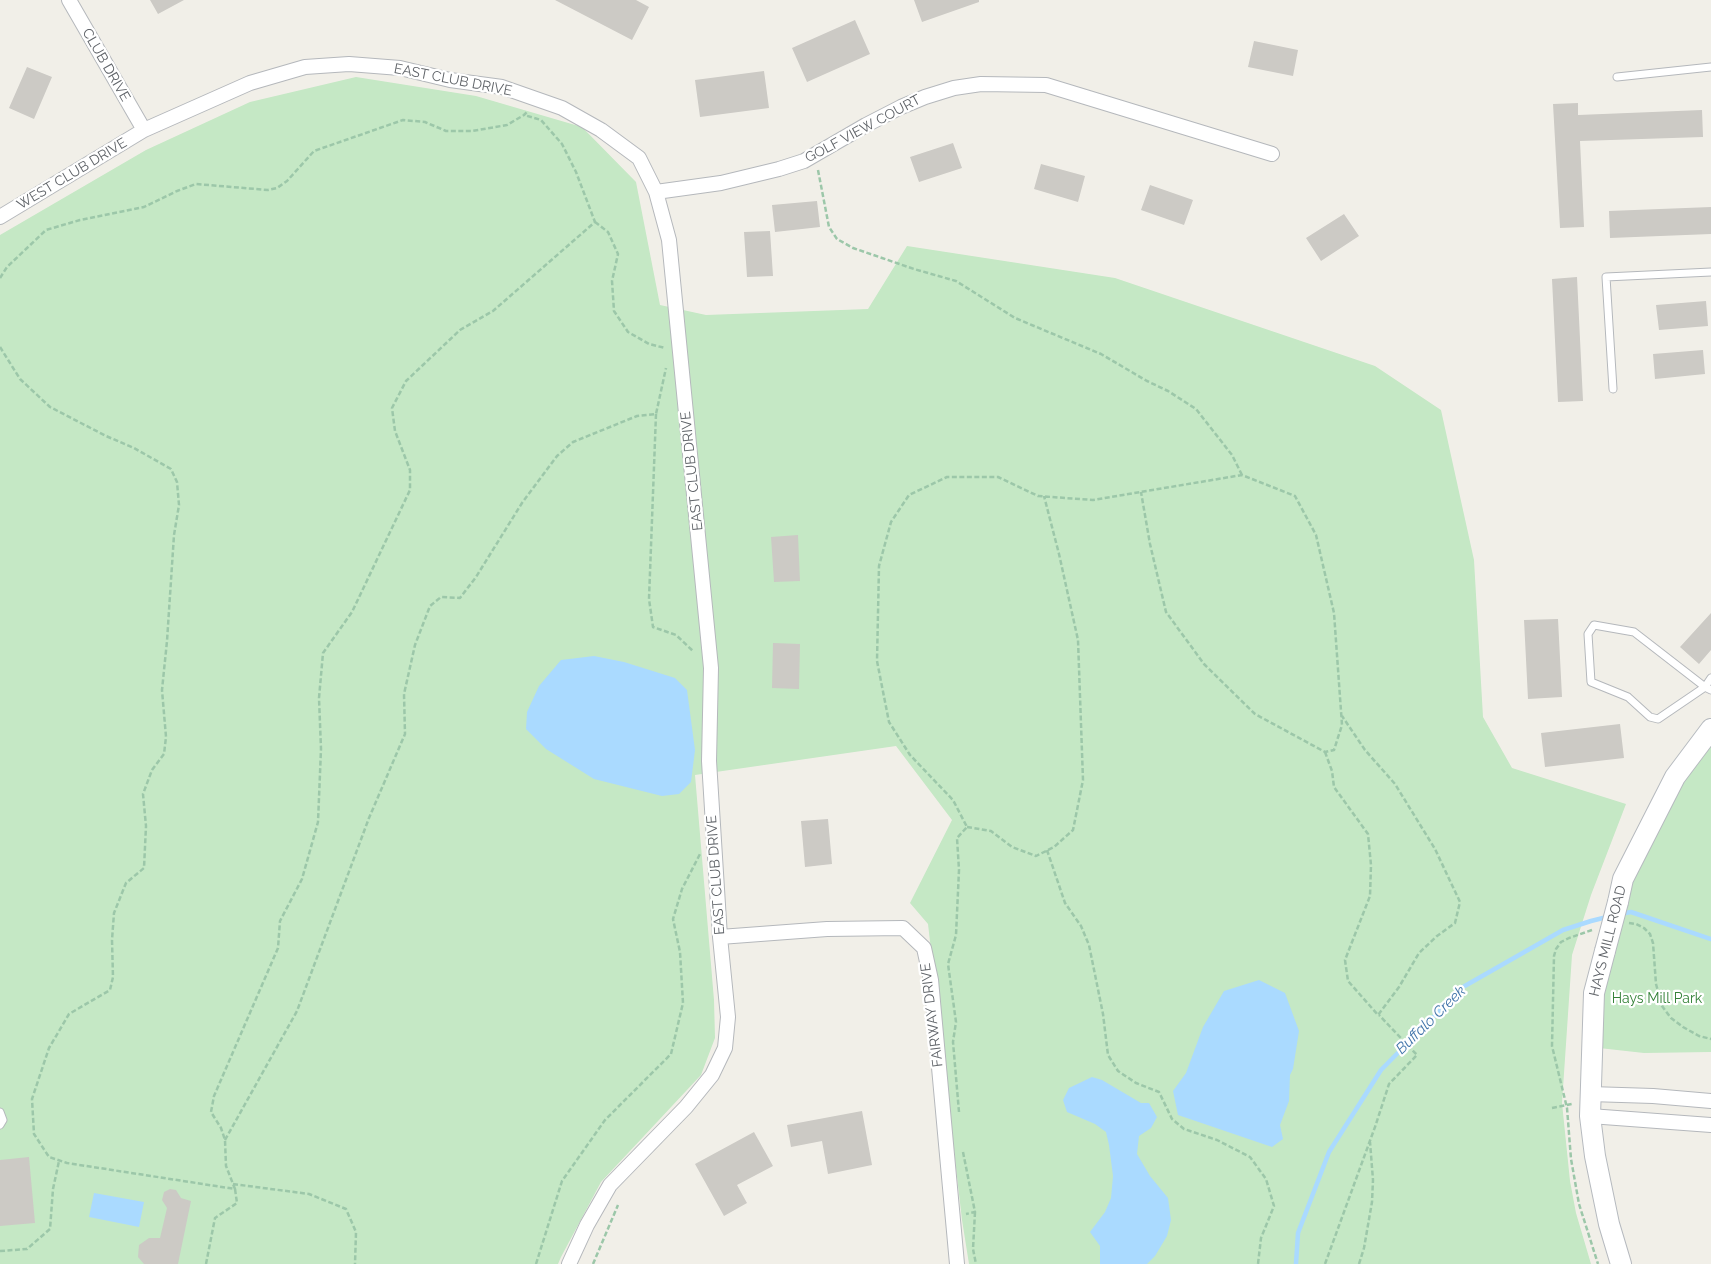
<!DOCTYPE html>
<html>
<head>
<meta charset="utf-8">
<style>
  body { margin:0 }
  canvas { display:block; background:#f1efe8 }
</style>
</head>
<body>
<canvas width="1711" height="1264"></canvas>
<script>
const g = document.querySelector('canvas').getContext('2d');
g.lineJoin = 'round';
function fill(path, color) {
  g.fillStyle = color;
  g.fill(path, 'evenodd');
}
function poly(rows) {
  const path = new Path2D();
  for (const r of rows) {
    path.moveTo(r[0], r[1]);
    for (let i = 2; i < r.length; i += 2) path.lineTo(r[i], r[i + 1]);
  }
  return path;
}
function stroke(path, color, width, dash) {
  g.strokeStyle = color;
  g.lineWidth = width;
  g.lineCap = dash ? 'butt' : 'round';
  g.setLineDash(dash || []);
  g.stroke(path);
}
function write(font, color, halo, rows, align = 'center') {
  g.font = font + ' Raleway,sans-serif';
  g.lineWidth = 4.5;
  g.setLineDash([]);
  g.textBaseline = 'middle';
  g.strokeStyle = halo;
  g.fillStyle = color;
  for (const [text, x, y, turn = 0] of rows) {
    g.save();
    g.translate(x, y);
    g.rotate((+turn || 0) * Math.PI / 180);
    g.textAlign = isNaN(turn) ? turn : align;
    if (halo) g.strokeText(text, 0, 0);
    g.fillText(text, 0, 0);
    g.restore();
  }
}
const green = poly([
  [356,77,476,96,582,127,636,182,660,305,706,315,868,309,907,246,1115,278,1375,366,1441,410,1474,560,1483,717,1512,768,1626,804,1591,895,1572,955,1562,1103,1570,1181,1576,1213,1591,1264,969,1264,962,1220,928,924,910,903,952,820,896,746,695,775,714,1000,715,1038,701,1075,601,1182,561,1257,558,1264,0,1264,0,235,146,150,250,102],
  [1711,736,1711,1052,1644,1053,1599,1048,1604,989,1633,867]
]);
const water = poly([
  [594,656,624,662,675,678,687,690,695,750,691,782,679,794,662,796,594,779,546,749,526,729,527,712,539,686,561,660],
  [1259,980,1285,993,1299,1031,1293,1069,1290,1075,1289,1101,1280,1125,1283,1139,1272,1147,1178,1115,1173,1091,1186,1073,1203,1027,1224,991],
  [1092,1077,1102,1080,1141,1103,1149,1103,1157,1117,1151,1128,1139,1136,1137,1154,1150,1176,1168,1198,1171,1220,1167,1236,1155,1256,1147,1264,1100,1264,1100,1246,1090,1232,1105,1212,1111,1198,1113,1176,1109,1145,1106,1132,1095,1124,1067,1112,1063,1100,1069,1088],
  [94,1193,144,1202,139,1227,89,1217]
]);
const stream = poly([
  [1620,914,1631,912,1711,939],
  [1296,1264,1298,1233,1329,1152,1381,1070,1463,987,1563,930,1591,921,1607,917]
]);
const building = poly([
  [150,0,184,0,158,14],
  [555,0,636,0,649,7,632,40],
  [914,0,979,0,979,2,922,22],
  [855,20,870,54,807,82,792,48],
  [1254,41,1298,50,1293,76,1248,67],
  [27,67,52,77,34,119,9,108],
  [764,71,769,108,700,117,695,80],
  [1578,103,1578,115,1702,110,1703,137,1580,141,1584,227,1560,228,1553,104],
  [953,143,962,168,919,182,910,157],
  [1041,164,1085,176,1078,202,1034,189],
  [1150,185,1193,200,1184,225,1141,210],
  [817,201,820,227,775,232,772,205],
  [1711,207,1711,234,1610,238,1609,211],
  [1344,214,1359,236,1321,261,1306,238],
  [770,231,773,276,747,277,744,232],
  [1577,277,1583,401,1558,402,1552,279],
  [1706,301,1708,326,1659,330,1656,305],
  [1703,350,1705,374,1655,379,1653,354],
  [798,535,800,581,774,582,771,537],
  [1711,613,1711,650,1699,664,1680,647],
  [1558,619,1562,697,1528,699,1524,620],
  [773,643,800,644,799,689,772,688],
  [1620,724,1624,758,1545,767,1541,733],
  [828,819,832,864,805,867,801,821],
  [862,1111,872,1165,828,1174,822,1141,791,1147,787,1125],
  [754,1132,773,1166,737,1185,747,1203,724,1216,695,1164],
  [29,1157,35,1223,0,1226,0,1160],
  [170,1189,176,1190,181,1198,191,1201,178,1264,144,1264,138,1257,139,1245,149,1238,160,1238,167,1208,162,1200,164,1192]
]);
const path = poly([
  [818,170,829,227,837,239,853,248,914,269,956,281,1015,318,1101,354,1147,381,1168,391,1196,409,1232,455,1242,475],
  [595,222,608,232,618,254,612,281,614,311,628,332,649,344,665,348],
  [0,278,7,267,46,230,80,220,144,207,177,191,196,184,268,190,277,188,287,181,314,151,403,120,425,122,446,131,472,131,507,125,524,115,528,111],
  [0,347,20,379,50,407,106,436,134,448,171,469,177,482,179,505,174,535,167,641,162,690,166,737,164,754,152,770,143,794,146,826,144,868,126,883,114,913,112,940,113,977,110,990,69,1014,49,1048,32,1099,34,1134,49,1157,67,1163,235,1189,226,1166,225,1140,221,1128,211,1112,214,1096,278,948,280,921,302,879,318,822,321,749,319,698,323,653,352,612,410,490,410,470,395,431,392,408,406,381,460,330,493,311,595,222,576,172,562,144,541,120,524,115],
  [656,414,649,599,653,627,676,635,694,652],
  [1325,752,1332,771,1334,787,1368,834,1371,865,1370,896,1345,960,1348,981,1378,1015,1399,987,1419,953,1437,936,1455,923,1460,902,1435,849,1395,784,1365,750,1342,716],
  [967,827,991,831,1012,847,1036,856,1054,847,1073,830,1083,780,1078,640,1059,554,1044,496],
  [1047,850,1065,903,1081,926,1089,945,1103,1014,1108,1055,1118,1071,1136,1083,1159,1092,1172,1119,1184,1129,1217,1140,1250,1157,1266,1179,1274,1206,1261,1238,1258,1264],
  [1629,923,1636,924,1644,928,1650,934,1653,943,1656,984,1662,1006,1671,1018,1683,1027,1699,1036,1711,1039],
  [1592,930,1569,938,1561,942,1556,949,1554,956,1552,1046,1567,1108,1571,1159,1579,1204,1598,1264],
  [1552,1108,1572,1104],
  [959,1112,953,1042,956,1022,948,964,956,935,959,870,957,838,967,827,953,800,910,755,889,722,877,661,879,566,891,522,909,495,947,477,998,477,1038,496,1093,500,1242,475,1295,496,1316,535,1334,613,1342,725,1334,750,1325,752,1255,714,1204,664,1166,612,1150,544,1141,492],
  [225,1140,297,1011,369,818,405,734,404,694,415,645,430,606,441,597,460,598,476,577,522,503,557,456,573,442,637,416,656,414,666,368],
  [963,1152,975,1212,966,1214],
  [233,1184,309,1194,346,1209,356,1232,355,1264],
  [975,1212,973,1249,976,1264],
  [0,1251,27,1249,50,1229,53,1189,59,1161],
  [206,1264,215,1218,237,1203,235,1189],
  [536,1264,562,1181,605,1120,671,1054,683,1003,680,952,673,919,682,889,700,854],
  [593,1264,618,1205],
  [1325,1264,1375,1127,1389,1084,1417,1055,1379,1015],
  [1359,1264,1364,1248,1372,1202,1373,1180,1370,1142]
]);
const lane = poly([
  [1617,77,1711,67],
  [1613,389,1606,277,1711,272],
  [1711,678,1705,687,1658,719,1650,717,1628,697,1591,682,1588,634,1594,625,1634,632,1705,687,1711,690],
  [0,1112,3,1120,0,1125]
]);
const street = poly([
  [69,0,144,130],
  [656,192,721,183,779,169,804,161,866,125,901,107,925,97,954,88,981,84,1046,85,1272,154],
  [0,217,144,130,250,83,305,67,349,64,400,68,450,80,502,87,562,108,601,130,639,158,656,192,669,240,711,668,709,761,720,937,728,1017,725,1048,712,1075,686,1107,610,1185,587,1225,569,1264],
  [720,937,827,929,903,928,924,948,931,980,957,1264],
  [1590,1094,1653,1096,1711,1101],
  [1590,1116,1711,1125]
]);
const secondary = poly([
  [1618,902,1623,879,1675,777,1711,729],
  [1605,951,1594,993,1590,1116,1595,1156,1609,1224,1621,1264]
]);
const secondaryBridge = poly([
  [1605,951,1618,902]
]);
const streetNames = [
  ["CLUB DRIVE",106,65,60],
  ["EAST CLUB DRIVE",453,80,11],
  ["GOLF VIEW COURT",863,129,-28],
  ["WEST CLUB DRIVE",72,174,-31],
  ["EAST CLUB DRIVE",692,471,-96],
  ["EAST CLUB DRIVE",716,875,-94],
  ["HAYS MILL ROAD",1608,941,-76],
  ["FAIRWAY DRIVE",932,1015,-97]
];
const parkNames = [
  ["Hays Mill Park",1657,999]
];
const waterNames = [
  ["Buffalo Creek",1431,1020,-44]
];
fill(green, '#c5e8c5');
fill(water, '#aadaff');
stroke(stream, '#aadaff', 4.5);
fill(building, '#cccac5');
stroke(lane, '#b5b8bc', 9);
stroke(street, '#b5b8bc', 16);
stroke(secondary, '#b6babf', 22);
stroke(path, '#9cc7a9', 2.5, [5, 2.5]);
stroke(lane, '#fff', 7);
stroke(street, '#fff', 14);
stroke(secondary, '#fff', 20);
stroke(secondaryBridge, '#b6babf', 22, []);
stroke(secondaryBridge, '#fff', 20);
write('14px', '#5f6368', '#fff', streetNames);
write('14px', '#348238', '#fff', parkNames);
write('italic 15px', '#4174aa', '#fff', waterNames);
</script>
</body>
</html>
